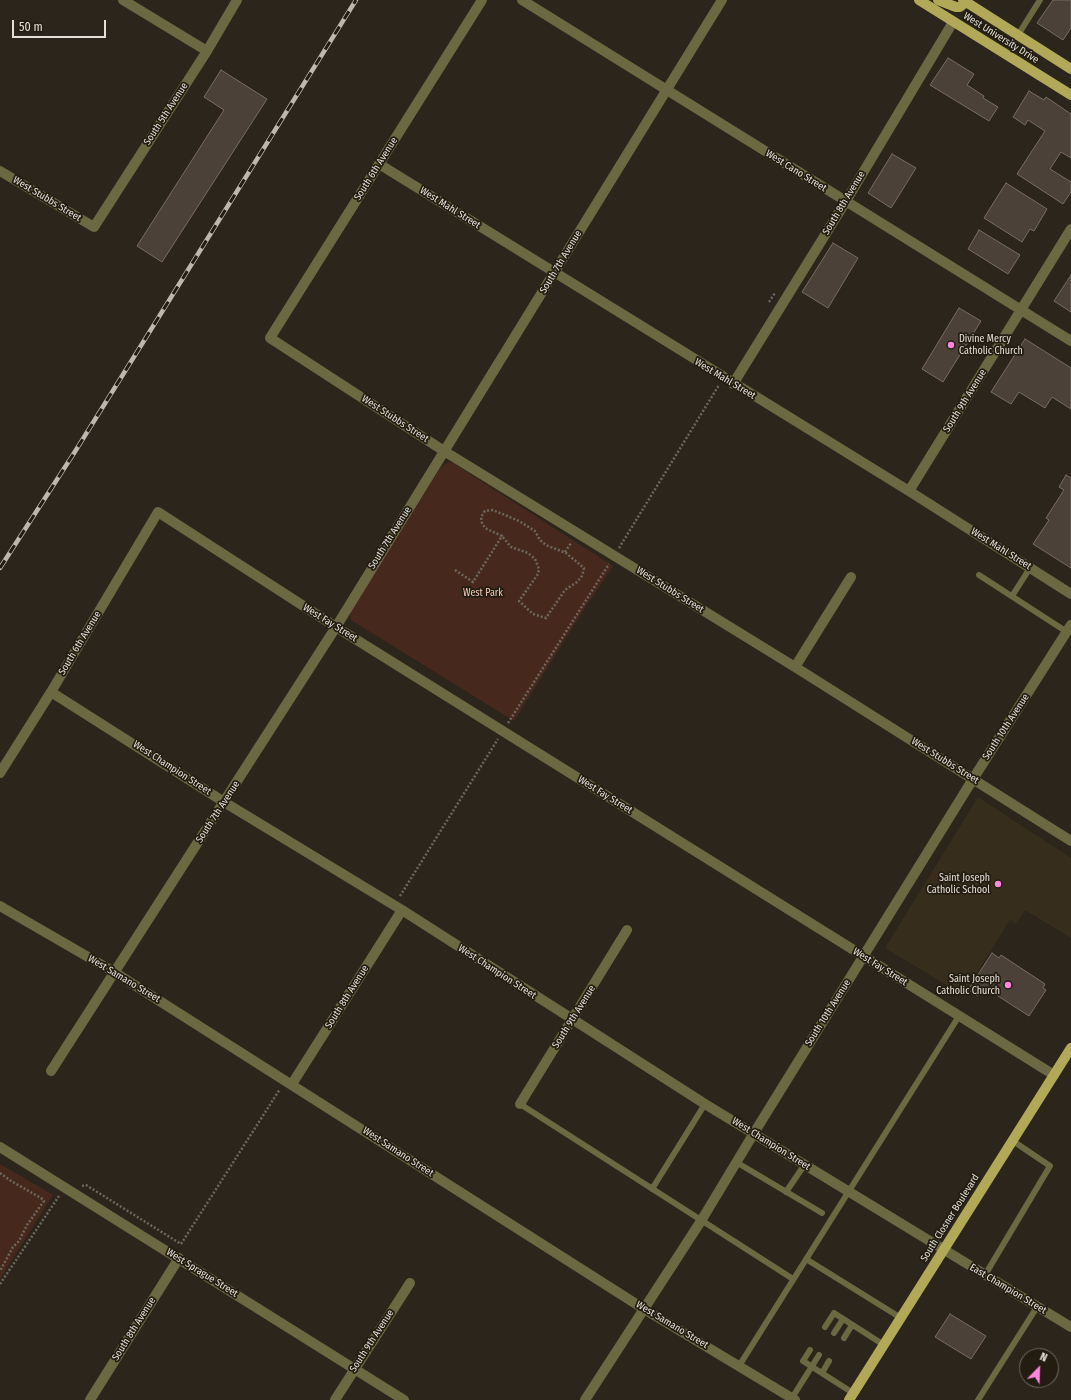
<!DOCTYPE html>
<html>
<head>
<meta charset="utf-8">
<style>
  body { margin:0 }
  #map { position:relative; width:1071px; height:1400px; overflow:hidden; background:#2b251b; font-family:"Fira Sans Condensed",sans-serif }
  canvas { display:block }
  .north { position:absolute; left:1019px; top:1348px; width:40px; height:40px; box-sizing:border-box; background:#221c11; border:1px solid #706a61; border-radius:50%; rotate:23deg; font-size:11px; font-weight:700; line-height:16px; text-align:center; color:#e4dfd8 }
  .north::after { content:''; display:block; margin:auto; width:14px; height:18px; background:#ff85de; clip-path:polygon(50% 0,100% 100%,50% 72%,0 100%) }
  .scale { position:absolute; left:12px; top:20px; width:94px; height:18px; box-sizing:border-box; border:2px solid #e4dfd8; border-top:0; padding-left:5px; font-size:12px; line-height:14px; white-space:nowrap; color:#e4dfd8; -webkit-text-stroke:3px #221c11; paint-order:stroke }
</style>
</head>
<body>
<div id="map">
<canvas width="1071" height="1400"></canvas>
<div class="north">N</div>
<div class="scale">50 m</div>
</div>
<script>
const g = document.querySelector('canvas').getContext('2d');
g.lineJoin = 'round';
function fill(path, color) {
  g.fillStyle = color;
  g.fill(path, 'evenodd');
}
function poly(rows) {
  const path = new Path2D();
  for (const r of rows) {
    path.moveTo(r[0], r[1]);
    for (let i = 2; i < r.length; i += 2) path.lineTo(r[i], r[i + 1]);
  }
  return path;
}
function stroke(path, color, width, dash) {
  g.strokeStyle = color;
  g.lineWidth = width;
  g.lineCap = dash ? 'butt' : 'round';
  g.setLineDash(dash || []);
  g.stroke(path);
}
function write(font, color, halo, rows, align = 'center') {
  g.font = font + ' "Fira Sans Condensed",sans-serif';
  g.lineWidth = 3.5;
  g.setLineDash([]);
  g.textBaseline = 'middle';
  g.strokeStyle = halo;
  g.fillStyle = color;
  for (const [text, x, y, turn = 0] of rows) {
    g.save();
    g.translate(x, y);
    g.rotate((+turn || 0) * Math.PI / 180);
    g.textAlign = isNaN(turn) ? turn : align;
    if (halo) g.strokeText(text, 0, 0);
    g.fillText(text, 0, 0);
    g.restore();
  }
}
const built = poly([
  [978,797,1071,858,1071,938,1025,910,1016,924,1010,920,963,995,885,948]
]);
const green = poly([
  [448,462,453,463,613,566,583,611,514,721,351,620,350,617,351,611,441,467],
  [0,1164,53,1195,0,1279]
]);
const building = poly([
  [1053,0,1071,0,1071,28,1063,40,1037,23,1053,0],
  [948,58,974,74,967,85,984,96,983,98,998,107,989,121,930,85,948,58],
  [221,70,267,99,162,262,137,246,224,110,204,97,221,70],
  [1029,91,1044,100,1046,97,1071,114,1071,158,1061,152,1050,169,1071,182,1071,192,1063,204,1017,174,1045,131,1028,120,1025,125,1013,117,1029,91],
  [892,154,916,168,891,208,868,193,892,154],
  [1006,183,1047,209,1034,231,1030,229,1022,242,984,218,1006,183],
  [979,230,1020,255,1008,274,968,249,979,230],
  [833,243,858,258,828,308,802,292,833,243],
  [1071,275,1071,312,1054,301,1071,275],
  [959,308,981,321,943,382,922,369,959,308],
  [1025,339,1071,368,1071,409,1052,397,1045,408,1019,392,1011,404,991,392,1025,339],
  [1066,475,1071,478,1071,568,1033,544,1049,520,1046,518,1064,490,1059,487,1066,475],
  [992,953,999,958,1001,955,1045,984,1043,988,1046,990,1029,1016,984,987,978,996,968,990,992,953],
  [950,1314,986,1336,971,1359,935,1337,950,1314]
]);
const path = poly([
  [769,302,775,293],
  [619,548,719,385],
  [565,552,571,543],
  [455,570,473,582,502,536,485,528,482,523,481,517,485,511,493,510,519,521,535,531,540,540,546,545,566,553,584,568,582,576,577,582,565,590,546,618,533,614,519,601,538,574,539,569,535,559,528,553,511,547,502,536],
  [508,723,609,564],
  [400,896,498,739],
  [0,1173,11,1181,41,1198,44,1201,27,1225,19,1241,13,1247,0,1271],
  [82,1186,86,1185,181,1244,280,1089],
  [0,1284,59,1196]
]);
const service = poly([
  [1018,35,1040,0],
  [979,575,1067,632],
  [1012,596,1030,568],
  [520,1104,793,1279],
  [736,1162,822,1213],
  [652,1189,705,1104],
  [786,1192,805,1164],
  [806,1259,901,1318],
  [985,1275,1050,1166,1013,1141],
  [825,1327,834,1313,884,1345],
  [834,1333,843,1319],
  [844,1338,852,1325],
  [810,1350,803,1361,853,1393],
  [739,1366,959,1016],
  [822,1373,829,1361],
  [792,1398,819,1355],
  [978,1400,1037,1307]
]);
const minor = poly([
  [123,0,207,51],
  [482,0,270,338,444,451,795,667,1071,841],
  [522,0,1071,341],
  [379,164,909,491,1071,594],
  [0,171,94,227,207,51,237,0],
  [733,384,846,201,953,22],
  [909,491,1071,229],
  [795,667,851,577],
  [51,692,224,802,402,910,705,1104,1071,1327],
  [0,773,51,692,158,512,336,627,1054,1075],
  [0,906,114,972,644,1309,795,1400],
  [51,1071,336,627,722,0],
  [292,1084,402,910],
  [520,1104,627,930],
  [90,1400,179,1258],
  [335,1400,410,1283],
  [585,1400,701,1221,754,1133,973,779,1071,625]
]);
const tertiary = poly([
  [0,1147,404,1400]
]);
const primary = poly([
  [919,0,1071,95],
  [938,0,956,7,960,7,966,2],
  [963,0,1071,69],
  [849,1400,1071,1048]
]);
const rail = poly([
  [0,568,76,450,356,0]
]);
const markers = [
  [951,345,4,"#ff85de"],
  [998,884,4,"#ff85de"],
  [1008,985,4,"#ff85de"]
];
const streetNames = [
  ["West University Drive",1001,38,32],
  ["South 5th Avenue",166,114,-57],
  ["South 6th Avenue",376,169,-58],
  ["West Cano Street",796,171,32],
  ["West Stubbs Street",47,199,31],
  ["South 8th Avenue",844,203,-59],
  ["West Mahl Street",450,208,32],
  ["South 7th Avenue",561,262,-59],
  ["West Mahl Street",725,379,31],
  ["South 9th Avenue",965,401,-58],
  ["West Stubbs Street",395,419,33],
  ["South 7th Avenue",390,538,-58],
  ["West Mahl Street",1001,549,32],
  ["West Stubbs Street",670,590,32],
  ["West Fay Street",330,623,32],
  ["South 6th Avenue",80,643,-59],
  ["South 10th Avenue",1006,727,-57],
  ["West Stubbs Street",945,761,32],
  ["West Champion Street",172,768,33],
  ["West Fay Street",605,795,32],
  ["South 7th Avenue",218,812,-57],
  ["West Fay Street",880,967,32],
  ["West Champion Street",497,972,33],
  ["West Samano Street",124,979,31],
  ["South 8th Avenue",347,997,-58],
  ["South 10th Avenue",828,1013,-58],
  ["South 9th Avenue",574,1017,-58],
  ["West Champion Street",771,1144,32],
  ["West Samano Street",398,1152,33],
  ["South Closner Boulevard",950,1218,-58],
  ["West Sprague Street",202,1273,32],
  ["East Champion Street",1008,1289,31],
  ["West Samano Street",672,1325,31],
  ["South 8th Avenue",134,1329,-58],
  ["South 9th Avenue",372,1341,-57]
];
const poiNames = [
  ["Divine Mercy",959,339,"left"],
  ["Catholic Church",959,351,"left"],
  ["Saint Joseph",990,878],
  ["Catholic School",990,890],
  ["Saint Joseph",1000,979],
  ["Catholic Church",1000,991]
];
const parkNames = [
  ["West Park",483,593]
];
fill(built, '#362d1c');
fill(green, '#47281d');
fill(building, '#4c4138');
stroke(building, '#796d63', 1);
stroke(path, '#6d685f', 2.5, [2, 2]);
stroke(service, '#6c6842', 6);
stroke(minor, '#6c6842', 10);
stroke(tertiary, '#6c6842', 10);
stroke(primary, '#b2a958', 10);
stroke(rail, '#bdb7b0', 4.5);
stroke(rail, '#221c11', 3, [9]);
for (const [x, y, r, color] of markers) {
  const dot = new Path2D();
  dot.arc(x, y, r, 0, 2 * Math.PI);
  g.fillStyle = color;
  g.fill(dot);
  stroke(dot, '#221c11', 1.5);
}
write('10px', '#e4dfd8', '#221c11', streetNames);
write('10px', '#e4dfd8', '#221c11', poiNames, 'right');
write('10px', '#f8ccbc', '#221c11', parkNames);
</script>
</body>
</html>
